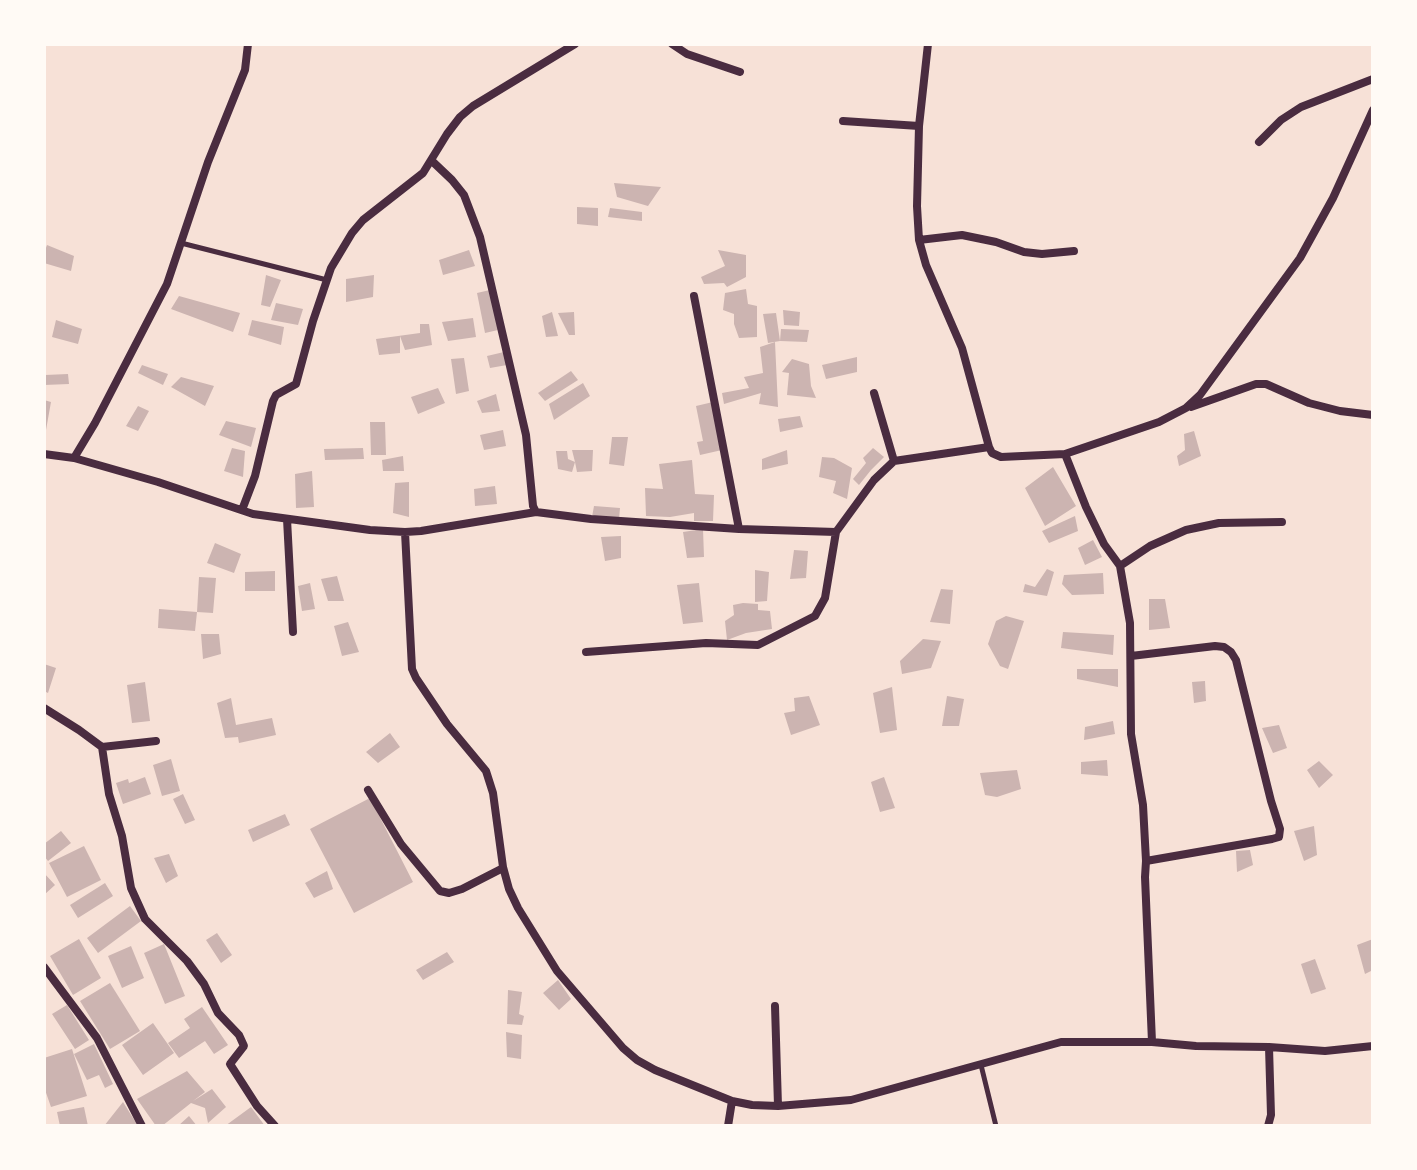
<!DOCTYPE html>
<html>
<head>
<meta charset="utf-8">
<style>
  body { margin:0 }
  #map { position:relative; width:1417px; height:1170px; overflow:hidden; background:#f7e1d7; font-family:"DejaVu Sans",sans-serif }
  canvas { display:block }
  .frame { position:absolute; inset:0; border:46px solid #fffaf5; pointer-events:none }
</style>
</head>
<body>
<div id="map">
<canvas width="1417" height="1170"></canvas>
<div class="frame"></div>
</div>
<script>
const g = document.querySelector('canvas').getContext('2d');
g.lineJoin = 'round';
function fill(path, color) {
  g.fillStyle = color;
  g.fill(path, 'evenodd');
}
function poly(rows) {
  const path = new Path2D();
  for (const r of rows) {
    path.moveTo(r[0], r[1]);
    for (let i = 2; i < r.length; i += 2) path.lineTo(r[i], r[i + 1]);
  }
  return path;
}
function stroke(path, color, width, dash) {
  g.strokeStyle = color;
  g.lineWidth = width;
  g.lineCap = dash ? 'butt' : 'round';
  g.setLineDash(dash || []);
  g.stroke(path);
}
const building = poly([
  [614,183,661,187,648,206,617,197],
  [577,207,598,208,598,226,577,224],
  [610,208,642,212,642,221,608,217],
  [47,245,74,256,71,271,44,263,44,253],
  [469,250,475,266,443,275,439,260],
  [718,250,746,255,746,277,727,287,724,283,704,284,701,277,725,266],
  [266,275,281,280,270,307,261,305],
  [374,275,373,297,346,302,346,279],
  [746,289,748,304,757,306,757,337,739,338,734,324,734,314,723,310,725,293],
  [490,290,498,330,485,333,477,293],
  [179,296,240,313,233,332,171,309],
  [276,303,303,309,298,325,271,320],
  [783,310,800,312,799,326,784,325],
  [552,312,558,336,546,337,542,316],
  [574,312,575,335,569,335,558,313],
  [776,313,780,341,768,343,763,314],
  [473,318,476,337,448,341,442,322],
  [56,320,82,329,78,344,52,337],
  [252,320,284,327,281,345,248,335],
  [420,324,429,324,432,345,405,350,400,336,400,353,379,355,376,339,420,333],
  [781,329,809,330,807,342,780,341],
  [775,342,778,407,759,404,761,393,724,404,722,393,749,388,744,377,763,373,760,347],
  [504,352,507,365,490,368,487,356],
  [857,357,857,372,826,379,822,365],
  [464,358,469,391,456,394,451,359],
  [792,359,809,364,811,386,816,398,787,395,789,373,782,372],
  [142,365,168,374,163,385,138,373],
  [571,371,578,380,545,401,538,393],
  [68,374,69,384,44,385,45,375],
  [181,377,214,386,205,406,171,387],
  [583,383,590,396,554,420,549,404],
  [438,388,445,403,418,414,411,397],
  [496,394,500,411,482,413,477,401],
  [44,400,51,402,46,430,44,429],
  [713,402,722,450,700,455,697,442,703,441,696,406],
  [138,406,149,411,138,431,126,426],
  [800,416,803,427,780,432,778,419],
  [226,421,256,428,251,447,219,435],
  [370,422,385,422,386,455,371,455],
  [503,430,506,446,484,450,480,435],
  [1194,431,1201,456,1179,466,1177,456,1185,450,1184,434],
  [612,437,628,437,624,466,609,464],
  [232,448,245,451,243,477,224,471],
  [363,448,364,459,325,460,324,449],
  [873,448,884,457,871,470,859,485,853,479,866,463,863,458],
  [572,450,593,450,592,471,577,472,575,462,572,472,558,469,556,451,567,451,568,459,575,462],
  [787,450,788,464,762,470,762,459],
  [403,456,404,471,383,471,382,460],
  [822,457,834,458,852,468,847,499,833,493,836,481,819,477],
  [692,460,695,494,714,495,713,521,694,521,694,513,670,517,646,516,645,488,663,489,659,464],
  [1053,467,1076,506,1045,526,1025,488],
  [312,471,314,507,296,508,295,474],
  [409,482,409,517,393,513,395,483],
  [495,486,497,504,475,506,474,489],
  [594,506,620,508,619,519,592,517],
  [1075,516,1078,531,1049,543,1042,531],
  [703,529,704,557,687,558,683,532],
  [621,536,621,558,605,561,601,537],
  [1093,540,1102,557,1085,565,1078,548],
  [215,543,241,554,234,573,207,563],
  [794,550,808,551,806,578,790,579],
  [1047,569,1054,572,1047,596,1023,592,1025,584,1035,587],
  [755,570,769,572,767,601,755,602],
  [275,571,275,591,245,591,245,572],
  [1103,573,1104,594,1072,595,1062,584,1064,575],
  [337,576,344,601,328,601,321,579],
  [199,577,216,578,213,613,197,612],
  [310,583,315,609,302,611,298,586],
  [699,583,703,622,683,624,677,585],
  [941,589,953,590,950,624,930,622],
  [1149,599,1165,599,1170,628,1149,630],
  [743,603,758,604,758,610,770,611,772,629,746,633,727,640,725,621,734,615,733,605],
  [159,609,197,612,195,631,158,628],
  [1006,616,1024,621,1008,669,1000,666,988,644,996,621],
  [348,622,359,652,342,656,334,626],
  [1063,632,1114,635,1113,655,1061,648],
  [201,634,219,634,221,654,203,659],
  [923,639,941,641,931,668,902,674,900,661],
  [44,664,56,668,48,693,44,691],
  [1077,669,1118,669,1118,687,1077,679],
  [1205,681,1206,701,1194,703,1192,682],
  [145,682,150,721,132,723,127,685],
  [892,687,897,730,880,733,873,693],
  [809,696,820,725,791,735,784,713,795,711,794,698],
  [947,696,964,699,959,726,942,726],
  [231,698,236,725,272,718,276,735,239,743,238,737,225,738,217,703],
  [1113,721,1115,734,1084,740,1085,727],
  [1279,725,1287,748,1273,753,1262,728],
  [390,733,400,747,378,763,366,752],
  [171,759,180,791,162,796,153,765],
  [1107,760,1108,776,1081,774,1081,762],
  [1319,761,1333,775,1319,788,1307,770],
  [1017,770,1021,789,997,797,985,795,980,773],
  [145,777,151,794,123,804,116,783,128,779,129,783],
  [884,777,895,808,880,812,871,782],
  [183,794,195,820,185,824,173,799],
  [370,798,413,882,354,913,310,829],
  [285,814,290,825,253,842,248,830],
  [1314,826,1317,855,1304,861,1294,831],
  [61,831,71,843,48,861,44,856,44,844],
  [84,846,101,880,67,897,49,863],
  [1250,850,1253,865,1237,872,1236,851],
  [169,854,178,876,166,883,154,858],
  [327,871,333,889,314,898,305,883],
  [44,873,55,885,44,895],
  [105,883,113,896,78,918,70,905],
  [130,906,141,921,98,953,87,938],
  [217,933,232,955,221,963,206,940],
  [79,939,101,978,73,995,50,956],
  [1373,939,1373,970,1365,974,1357,945],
  [164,944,185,996,165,1004,144,953],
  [131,946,144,978,122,988,108,956],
  [447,952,454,962,423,980,416,970],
  [1315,959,1326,989,1311,994,1301,964],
  [558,980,571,999,559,1010,543,993],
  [110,983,140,1031,110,1049,80,1001],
  [508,990,522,992,519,1014,524,1016,522,1025,507,1024],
  [67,1005,89,1040,75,1049,52,1014],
  [202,1007,228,1045,214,1054,205,1041,179,1058,168,1043,190,1028,184,1019],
  [153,1023,174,1053,143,1075,122,1045],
  [506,1032,522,1035,521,1059,507,1057],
  [94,1044,113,1084,105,1088,99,1075,87,1080,74,1054],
  [72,1049,87,1096,51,1107,44,1087,44,1058],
  [187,1071,205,1092,193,1101,212,1089,226,1107,208,1123,205,1108,191,1103,162,1126,156,1126,137,1099],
  [123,1102,138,1126,104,1126],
  [84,1107,88,1126,60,1126,57,1112],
  [251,1107,265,1126,225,1126],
  [189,1116,197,1126,178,1126]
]);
const service = poly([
  [181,243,327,280],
  [981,1065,996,1126]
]);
const minor = poly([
  [672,44,687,54,740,72],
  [928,44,919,126,917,206,919,240,926,265,962,348,989,447,992,453,1001,457,1065,454,1159,422,1186,408,1200,395,1300,258,1333,198,1373,110],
  [843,121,919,126],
  [1259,142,1281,120,1301,107,1373,79],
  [432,161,452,180,464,195,480,237,526,435,533,506,536,512,591,519,739,529,836,532],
  [919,240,962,235,996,242,1024,252,1042,254,1074,251],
  [694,296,739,529],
  [874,393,894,461],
  [1191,407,1256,384,1266,384,1309,403,1340,411,1373,415],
  [44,454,74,458,95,423,167,284,208,162,245,70,248,44],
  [1065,454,1086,507,1104,544,1120,566,1130,623,1131,734,1143,805,1146,861,1145,877,1152,1042],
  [74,458,158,482,253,514,370,530,405,532,421,531,536,512],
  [242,510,255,476,273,401,276,395,296,384,313,321,331,268,352,233,363,220,423,173,447,134,460,117,473,106,575,44],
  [287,519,293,632],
  [405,532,412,669,416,678,447,724,486,771,493,793,503,867,509,889,518,908,557,971,623,1048,637,1060,655,1070,732,1101,752,1105,778,1106,851,1100,1061,1042,1152,1042,1196,1046,1269,1047,1325,1051,1373,1046],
  [1120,566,1150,546,1186,530,1219,523,1282,522],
  [586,652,706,643,758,645,815,616,825,598,836,532,874,480,894,461,989,447],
  [1131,656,1215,646,1224,647,1231,652,1236,660,1271,801,1280,829,1279,837,1272,839,1146,861],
  [44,708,79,730,102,747,109,794,122,836,131,888,145,919,187,961,204,984,218,1013,239,1035,244,1046,230,1064,257,1106,275,1126],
  [102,747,156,741],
  [368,790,401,844,440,891,449,893,462,889,503,868],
  [44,967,97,1038,142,1126],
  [775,1006,778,1106],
  [728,1126,732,1101],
  [1268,1126,1271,1115,1269,1047]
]);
fill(building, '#ccb4b1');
stroke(service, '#4a2c40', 5);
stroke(minor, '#4a2c40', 8);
</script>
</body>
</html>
